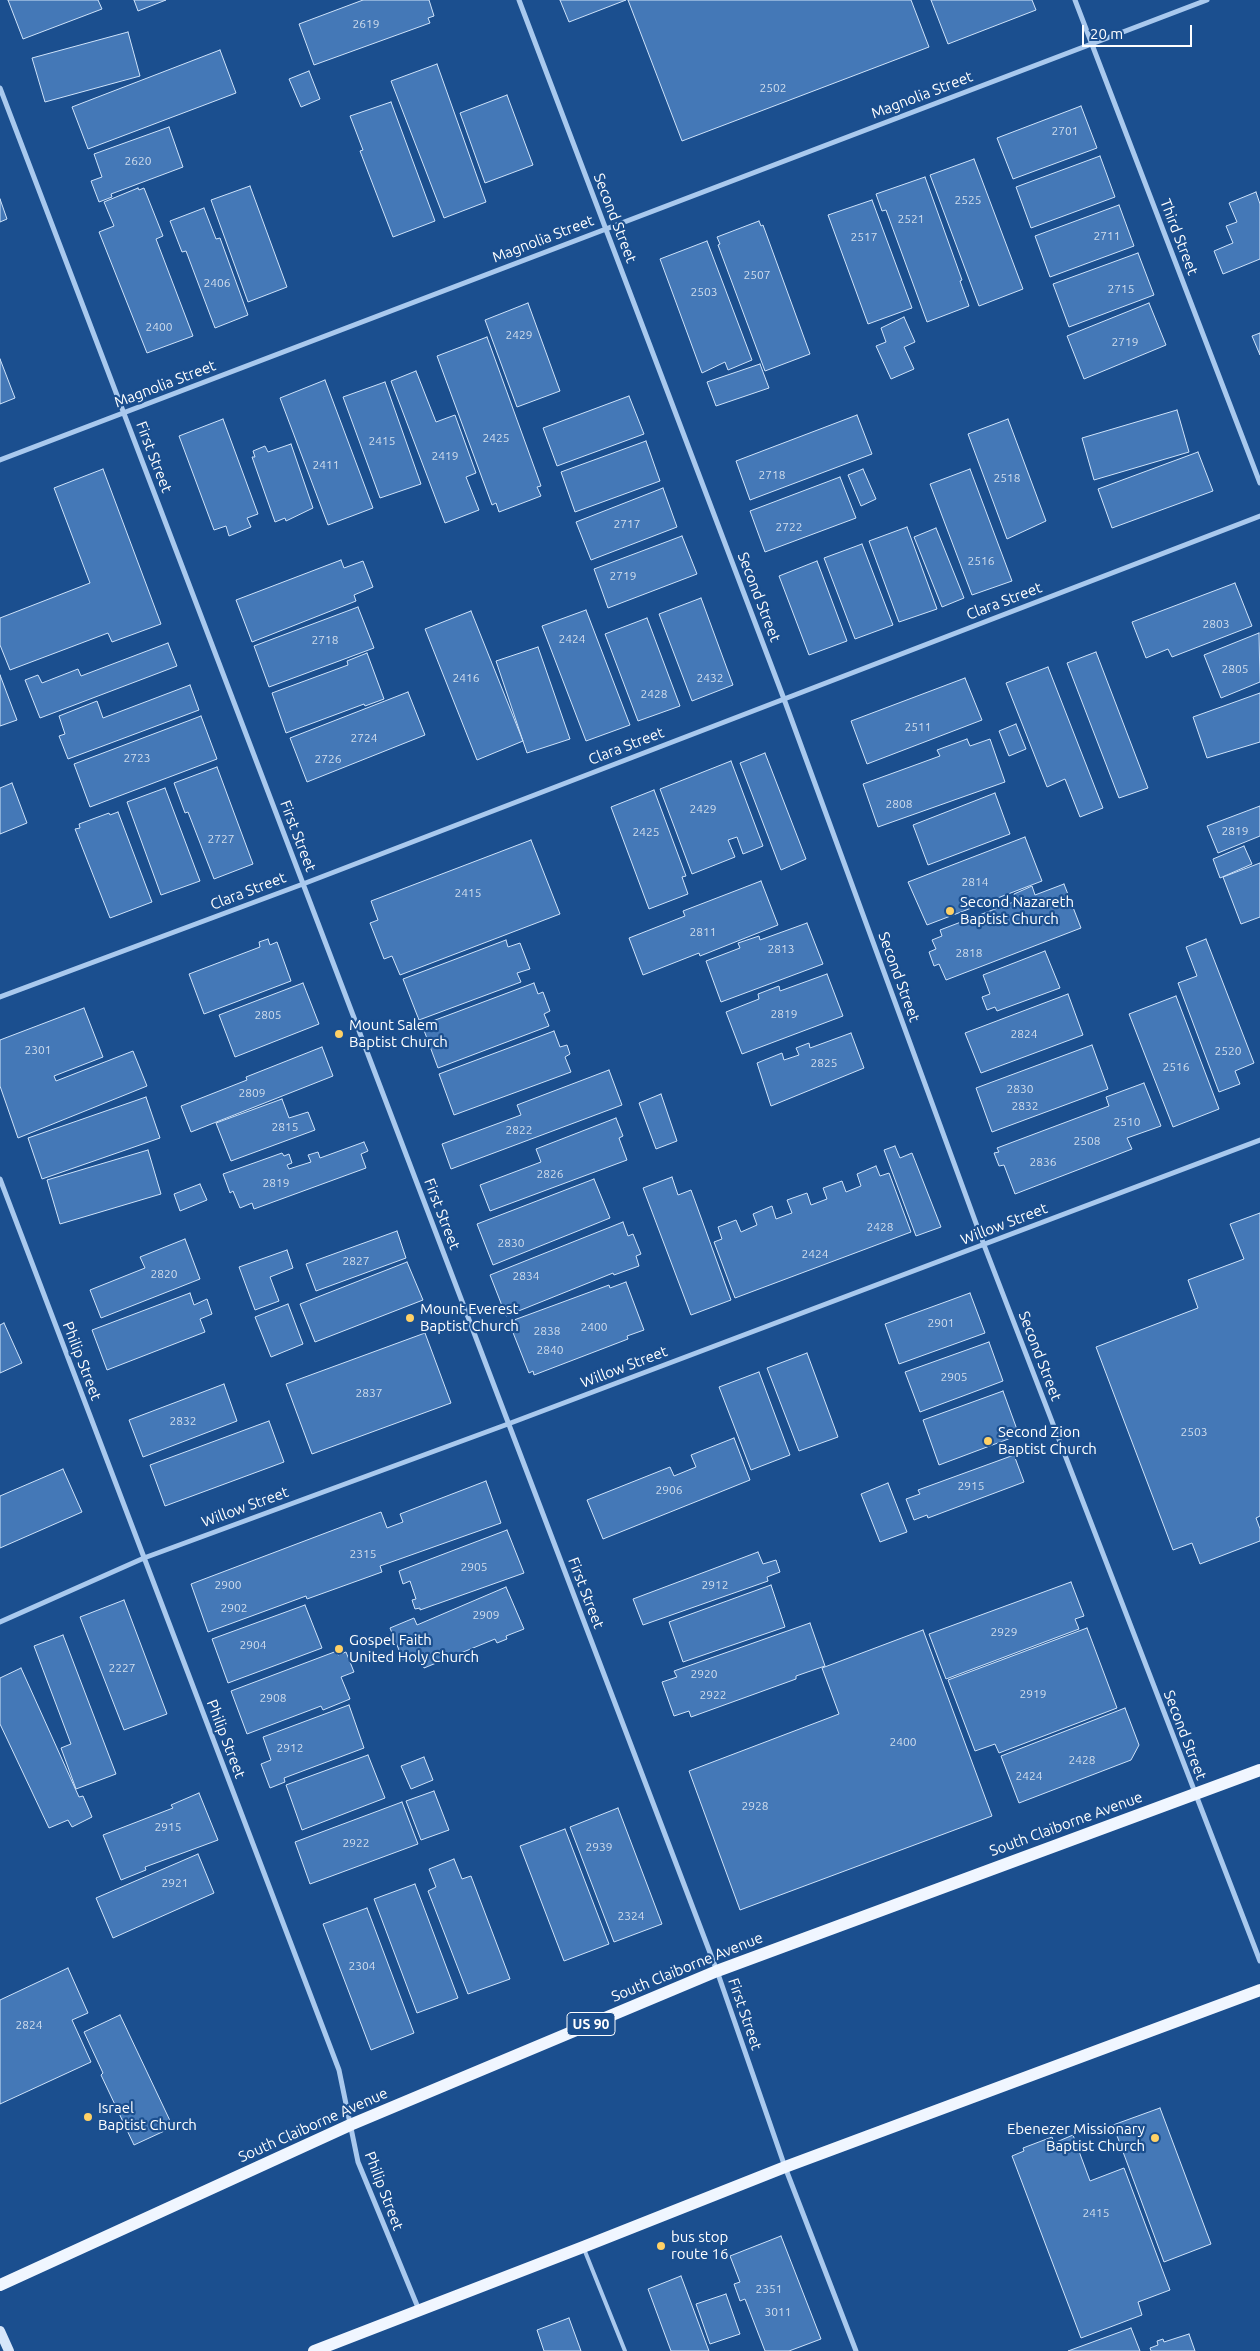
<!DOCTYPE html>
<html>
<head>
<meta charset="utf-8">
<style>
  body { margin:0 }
  #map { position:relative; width:1260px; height:2351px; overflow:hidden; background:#1b4f8f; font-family:Ubuntu,sans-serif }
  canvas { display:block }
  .scale { position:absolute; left:1082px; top:25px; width:110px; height:22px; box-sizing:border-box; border:2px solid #fff; border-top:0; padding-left:6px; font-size:15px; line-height:18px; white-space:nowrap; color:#fff; -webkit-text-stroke:4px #1b4f8f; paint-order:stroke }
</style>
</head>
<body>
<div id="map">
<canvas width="1260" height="2351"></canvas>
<div class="scale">20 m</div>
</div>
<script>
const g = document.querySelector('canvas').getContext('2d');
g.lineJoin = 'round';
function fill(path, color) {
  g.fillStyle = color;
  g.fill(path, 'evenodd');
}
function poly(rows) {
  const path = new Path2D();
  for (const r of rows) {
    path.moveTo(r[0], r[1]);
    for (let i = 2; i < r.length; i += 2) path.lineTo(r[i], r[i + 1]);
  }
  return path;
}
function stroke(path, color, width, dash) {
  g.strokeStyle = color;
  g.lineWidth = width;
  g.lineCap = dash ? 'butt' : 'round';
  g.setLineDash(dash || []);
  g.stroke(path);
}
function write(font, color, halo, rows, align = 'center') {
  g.font = font + ' Ubuntu,sans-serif';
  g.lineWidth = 4.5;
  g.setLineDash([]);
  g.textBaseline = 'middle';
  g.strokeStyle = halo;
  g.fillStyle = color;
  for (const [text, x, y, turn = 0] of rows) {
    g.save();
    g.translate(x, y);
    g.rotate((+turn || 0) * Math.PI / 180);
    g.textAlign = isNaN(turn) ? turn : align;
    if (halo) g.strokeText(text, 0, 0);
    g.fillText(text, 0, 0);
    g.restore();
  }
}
const building = poly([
  [8,0,98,0,102,9,23,39,8,0],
  [134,0,166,0,138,11,134,0],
  [363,0,429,0,434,16,428,18,430,23,314,65,299,24,363,0],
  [560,0,626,0,569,22,560,0],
  [628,0,911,0,929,47,682,141,628,0],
  [931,0,1032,0,1036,10,948,44,931,0],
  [128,32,140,76,45,102,32,58,128,32],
  [220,50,236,93,88,149,72,107,220,50],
  [437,64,486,202,444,218,391,81,437,64],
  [309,71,320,99,301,107,289,79,309,71],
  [507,95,533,165,485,183,460,113,507,95],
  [391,102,435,221,393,237,360,151,363,150,350,116,391,102],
  [1081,106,1097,148,1013,179,997,138,1081,106],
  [169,127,183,167,111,194,112,197,99,202,91,181,102,177,94,154,169,127],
  [1100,156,1115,197,1031,228,1016,187,1100,156],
  [974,159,1023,289,979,306,930,175,974,159],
  [925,177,962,280,960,281,969,306,927,322,886,210,882,211,876,194,925,177],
  [250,186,287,287,248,302,211,200,250,186],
  [138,188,139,190,144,188,163,236,156,239,193,336,147,353,99,232,114,226,104,202,138,188],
  [1256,192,1260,204,1260,259,1223,274,1214,251,1233,243,1226,226,1237,222,1229,203,1256,192],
  [0,199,7,219,0,222,0,199],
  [872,200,912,308,868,324,828,215,872,200],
  [1119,205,1134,246,1050,277,1035,236,1119,205],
  [204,208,216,239,220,238,248,315,215,328,186,251,182,252,170,221,204,208],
  [759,221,761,226,763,225,810,354,765,371,718,245,720,244,717,237,759,221],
  [707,241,752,360,728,370,725,362,702,373,660,259,707,241],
  [1138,253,1154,295,1069,327,1053,284,1138,253],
  [528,303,560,391,517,407,485,320,528,303],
  [1149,303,1166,345,1084,379,1067,336,1149,303],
  [904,317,915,342,904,347,914,369,891,379,876,346,886,342,881,328,904,317],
  [1260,333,1260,355,1252,336,1260,333],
  [487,337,541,486,537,487,541,496,499,512,496,503,492,505,437,356,487,337],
  [0,359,15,398,0,404,0,359],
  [760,364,769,388,716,406,707,382,760,364],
  [416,371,436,422,455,415,476,473,466,477,479,510,445,523,391,381,416,371],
  [325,380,373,508,328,525,280,398,325,380],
  [385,382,421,484,380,498,343,397,385,382],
  [629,396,644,434,557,466,543,428,629,396],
  [1177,410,1189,452,1094,480,1082,438,1177,410],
  [857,415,872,454,750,500,736,461,857,415],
  [223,419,258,514,247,518,251,527,229,536,226,526,214,530,179,436,223,419],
  [1008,419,1046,521,1007,539,968,434,1008,419],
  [646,441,660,481,575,512,561,472,646,441],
  [291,444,313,508,286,521,285,518,275,522,252,457,255,457,253,451,265,446,268,452,291,444],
  [1198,452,1213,491,1112,528,1098,489,1198,452],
  [103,469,161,624,112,642,108,633,10,670,0,645,0,618,90,583,54,488,103,469],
  [863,469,876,499,861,506,848,475,863,469],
  [970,469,1012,581,972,595,930,484,970,469],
  [840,477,856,518,765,552,750,511,840,477],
  [663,488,677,527,591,560,576,522,663,488],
  [907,527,937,609,899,622,869,541,907,527],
  [936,528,964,598,942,607,914,537,936,528],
  [682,536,697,574,608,608,594,569,682,536],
  [862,544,893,625,855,639,824,558,862,544],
  [341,560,344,568,363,561,373,587,354,595,356,601,252,642,236,600,341,560],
  [817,561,847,641,809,655,779,576,817,561],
  [1235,583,1252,626,1172,657,1168,649,1146,658,1132,622,1235,583],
  [701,598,733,685,692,701,659,614,701,598],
  [358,607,374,648,269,687,254,646,358,607],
  [586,610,630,725,586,741,542,626,586,610],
  [471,611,523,741,477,760,425,629,471,611],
  [647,618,680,706,638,721,605,634,647,618],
  [1259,633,1260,682,1221,698,1204,655,1259,633],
  [168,643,177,666,40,718,25,680,38,675,42,683,78,669,81,676,168,643],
  [538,647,570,739,527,753,496,661,538,647],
  [1096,652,1148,788,1119,798,1067,663,1096,652],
  [367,653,384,699,365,706,364,704,286,733,272,693,348,665,347,661,367,653],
  [1048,667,1103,808,1080,817,1065,779,1047,787,1006,683,1048,667],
  [0,675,17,720,0,726,0,675],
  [965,678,982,720,867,764,851,721,965,678],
  [190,685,199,710,68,759,59,736,65,734,59,716,97,701,103,718,190,685],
  [408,692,425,735,307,782,290,738,408,692],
  [1260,693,1260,742,1207,758,1193,717,1260,693],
  [201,716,217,759,90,807,74,764,201,716],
  [1016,724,1026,749,1009,756,999,731,1016,724],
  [967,739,970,746,990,739,1005,782,878,827,863,784,940,756,937,750,967,739],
  [765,753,806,859,781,870,740,763,765,753],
  [731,761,763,846,743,854,737,837,728,840,735,857,692,874,660,789,731,761],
  [217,767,253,864,214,879,188,812,185,813,174,783,217,767],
  [12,783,27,823,0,834,0,788,12,783],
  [165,788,200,881,161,895,127,802,165,788],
  [654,790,686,876,682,877,688,894,649,909,611,807,654,790],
  [995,793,1010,834,928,865,913,825,995,793],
  [1260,806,1260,836,1218,853,1207,826,1260,806],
  [118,812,152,902,110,918,75,829,80,828,79,824,109,813,110,815,118,812],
  [1025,837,1042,881,927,925,908,882,1025,837],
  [531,840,560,914,400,975,392,956,384,959,370,923,378,920,371,901,531,840],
  [1244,846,1252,864,1220,878,1213,859,1244,846],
  [1260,863,1260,917,1241,924,1223,877,1260,863],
  [761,881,778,925,700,956,699,953,643,975,629,938,685,916,683,911,761,881],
  [1064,884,1081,928,946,980,939,964,934,966,929,952,936,949,932,940,942,936,940,930,1016,901,1014,894,1032,886,1035,895,1064,884],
  [807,923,823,964,721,1002,706,961,740,948,738,943,759,936,760,940,807,923],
  [268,939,270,945,277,942,291,981,204,1014,189,974,260,947,259,942,268,939],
  [1206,939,1254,1063,1235,1071,1240,1084,1219,1092,1178,983,1197,976,1186,947,1206,939],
  [506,940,508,947,520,943,530,969,517,973,521,982,419,1020,403,979,506,940],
  [1045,951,1060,988,997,1011,995,1007,987,1010,982,997,990,994,983,975,1045,951],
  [827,974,843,1016,742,1054,726,1012,759,999,758,994,779,986,780,991,827,974],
  [303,983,319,1024,235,1057,219,1015,303,983],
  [534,983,538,994,543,992,550,1011,544,1014,549,1026,438,1068,422,1025,534,983],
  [1068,994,1083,1035,981,1073,965,1033,1068,994],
  [1176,996,1219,1109,1173,1127,1129,1014,1176,996],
  [84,1008,103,1057,54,1076,56,1081,133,1051,147,1086,18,1138,0,1086,0,1040,84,1008],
  [554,1031,560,1047,567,1045,570,1054,565,1057,571,1072,454,1115,439,1074,554,1031],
  [851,1033,864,1068,771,1106,757,1063,782,1053,784,1060,799,1055,796,1048,809,1043,810,1048,851,1033],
  [1092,1045,1108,1089,992,1132,976,1088,1092,1045],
  [322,1047,333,1076,191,1132,181,1106,247,1080,246,1077,322,1047],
  [609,1070,622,1105,451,1169,442,1144,521,1115,517,1105,609,1070],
  [1144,1083,1161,1126,1127,1138,1132,1149,1015,1194,1004,1165,999,1166,994,1153,999,1152,997,1148,1109,1106,1106,1097,1144,1083],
  [661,1094,677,1141,656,1149,639,1103,661,1094],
  [146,1097,160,1138,42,1179,28,1138,146,1097],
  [282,1099,289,1118,308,1112,315,1130,231,1161,216,1123,282,1099],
  [616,1118,623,1136,619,1138,627,1160,490,1211,480,1185,541,1162,536,1149,616,1118],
  [364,1142,368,1151,361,1154,366,1168,254,1209,252,1203,240,1208,233,1191,230,1193,223,1174,282,1153,284,1156,289,1154,292,1163,287,1165,289,1169,311,1162,308,1155,318,1152,320,1158,364,1142],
  [895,1146,900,1158,912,1153,941,1227,916,1236,884,1150,895,1146],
  [148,1150,161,1194,60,1224,47,1180,148,1150],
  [876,1166,880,1176,889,1173,911,1232,735,1298,714,1242,722,1239,718,1227,736,1220,741,1232,757,1225,753,1214,772,1206,776,1219,792,1213,787,1200,807,1193,811,1205,827,1199,823,1188,842,1181,846,1192,861,1186,857,1174,876,1166],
  [672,1177,678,1195,691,1190,731,1300,691,1315,643,1188,672,1177],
  [594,1179,610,1218,493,1265,477,1224,594,1179],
  [200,1184,207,1200,180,1211,174,1194,200,1184],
  [1260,1213,1260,1516,1256,1518,1260,1529,1260,1541,1200,1564,1192,1543,1173,1550,1096,1347,1198,1308,1188,1280,1244,1259,1230,1224,1260,1213],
  [623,1222,628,1236,633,1234,641,1254,636,1256,639,1266,614,1275,613,1273,506,1316,490,1275,623,1222],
  [397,1231,406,1258,316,1291,306,1264,397,1231],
  [185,1239,200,1279,101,1318,90,1290,145,1268,140,1257,185,1239],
  [287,1250,293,1268,270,1277,279,1301,255,1310,239,1267,287,1250],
  [407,1262,423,1300,315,1342,300,1304,407,1262],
  [626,1282,644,1330,627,1336,628,1339,534,1375,533,1371,529,1373,510,1325,515,1323,514,1320,609,1285,610,1288,626,1282],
  [190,1293,194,1305,207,1299,212,1314,200,1319,205,1332,107,1370,92,1330,190,1293],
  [970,1293,985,1333,899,1364,885,1324,970,1293],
  [288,1304,303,1344,271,1357,255,1317,288,1304],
  [4,1323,22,1363,0,1373,0,1325,4,1323],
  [425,1333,451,1403,312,1454,286,1384,425,1333],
  [989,1342,1003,1381,920,1412,905,1372,989,1342],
  [807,1353,838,1437,799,1451,767,1368,807,1353],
  [759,1372,790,1455,751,1470,719,1387,759,1372],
  [224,1384,237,1421,143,1457,129,1420,224,1384],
  [1003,1391,1019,1435,939,1465,923,1420,1003,1391],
  [269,1421,284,1462,165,1506,150,1465,269,1421],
  [734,1438,750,1480,603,1539,587,1500,670,1467,674,1476,696,1467,691,1455,734,1438],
  [1014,1455,1024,1482,928,1518,927,1515,914,1520,906,1499,920,1494,918,1490,1014,1455],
  [63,1469,82,1512,0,1548,0,1496,63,1469],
  [486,1481,501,1523,380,1566,382,1572,307,1599,306,1596,208,1632,191,1584,381,1512,387,1528,403,1522,400,1514,486,1481],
  [888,1483,907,1532,880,1542,861,1494,888,1483],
  [507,1530,524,1573,420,1610,420,1608,415,1609,412,1600,416,1599,410,1581,403,1584,399,1571,507,1530],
  [758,1552,763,1564,776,1560,780,1572,767,1577,768,1581,643,1625,633,1599,758,1552],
  [1071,1582,1084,1616,1075,1619,1079,1629,946,1679,929,1634,1071,1582],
  [771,1585,785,1627,683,1662,669,1622,771,1585],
  [506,1587,524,1629,506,1636,507,1639,497,1643,495,1639,424,1668,418,1654,403,1660,390,1628,414,1618,417,1625,506,1587],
  [124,1600,167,1714,124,1730,80,1617,124,1600],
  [305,1605,322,1648,228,1683,212,1639,305,1605],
  [810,1623,825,1666,796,1676,796,1679,691,1717,689,1711,674,1716,662,1682,677,1677,674,1671,810,1623],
  [1087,1628,1117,1708,999,1753,995,1744,975,1751,948,1680,1087,1628],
  [923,1630,992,1816,740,1910,689,1771,839,1714,822,1668,923,1630],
  [63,1635,116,1774,76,1789,61,1748,71,1744,34,1646,63,1635],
  [337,1651,338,1655,346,1652,354,1672,341,1677,350,1699,323,1710,321,1706,247,1734,231,1691,337,1651],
  [21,1668,79,1797,83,1796,92,1817,72,1827,68,1820,49,1828,0,1724,0,1678,21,1668],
  [349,1705,364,1748,284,1778,285,1782,270,1788,261,1764,271,1760,263,1737,349,1705],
  [1125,1708,1139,1745,1131,1760,1019,1803,1001,1756,1125,1708],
  [368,1755,385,1798,302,1830,286,1785,368,1755],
  [424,1757,433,1780,411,1789,401,1766,424,1757],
  [434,1791,449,1830,421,1840,406,1801,434,1791],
  [199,1793,218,1840,145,1867,146,1870,121,1880,103,1835,173,1808,171,1805,199,1793],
  [402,1802,418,1844,310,1884,295,1842,402,1802],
  [618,1808,662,1924,614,1942,570,1827,618,1808],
  [565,1829,609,1944,564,1961,520,1846,565,1829],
  [198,1854,214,1893,113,1938,96,1898,198,1854],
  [454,1859,462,1879,471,1876,510,1979,468,1994,428,1891,436,1887,429,1869,454,1859],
  [415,1884,458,1998,417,2013,374,1899,415,1884],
  [367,1908,414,2033,371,2050,323,1924,367,1908],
  [68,1968,88,2013,72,2020,91,2062,0,2104,0,2000,68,1968],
  [120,2015,173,2127,134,2145,101,2075,103,2073,84,2032,120,2015],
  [1160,2108,1211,2244,1164,2262,1113,2125,1160,2108],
  [1073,2135,1090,2181,1124,2168,1170,2290,1138,2302,1142,2315,1081,2338,1012,2156,1024,2151,1023,2148,1052,2137,1054,2143,1073,2135],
  [781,2236,821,2339,789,2351,765,2351,745,2299,740,2301,734,2284,740,2282,730,2256,781,2236],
  [681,2276,709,2351,671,2351,648,2289,681,2276],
  [726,2294,740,2334,710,2344,696,2304,726,2294],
  [569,2318,581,2351,544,2351,537,2330,569,2318],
  [1131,2328,1140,2351,1068,2351,1131,2328],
  [1189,2334,1195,2351,1151,2351,1150,2348,1158,2345,1157,2341,1163,2339,1164,2342,1189,2334]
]);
const lane = poly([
  [584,2249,625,2351]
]);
const street = poly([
  [519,0,784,699,984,1245,1260,1961],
  [1075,0,1260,483],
  [0,88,717,1971,785,2167,856,2351],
  [0,460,1207,0],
  [0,997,303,884,1260,516],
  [0,1179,339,2070,358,2162,419,2310],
  [0,1622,144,1558,508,1424,1260,1140]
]);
const secondary = poly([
  [0,2331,9,2351]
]);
const primary = poly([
  [0,2285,350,2125,717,1971,1260,1770],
  [314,2351,583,2247,785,2167,1260,1990]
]);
const markers = [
  [950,911,5,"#ffd166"],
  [339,1034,5,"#ffd166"],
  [410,1318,5,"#ffd166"],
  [988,1441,5,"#ffd166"],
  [339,1649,5,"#ffd166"],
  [88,2117,5,"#ffd166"],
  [1155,2138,5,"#ffd166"],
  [661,2246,5,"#ffd166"]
];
const numberNames = [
  ["2619",366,24],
  ["2502",773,88],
  ["2701",1065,131],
  ["2620",138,161],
  ["2525",968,200],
  ["2521",911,219],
  ["2711",1107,236],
  ["2517",864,237],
  ["2507",757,275],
  ["2406",217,283],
  ["2715",1121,289],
  ["2503",704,292],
  ["2400",159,327],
  ["2429",519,335],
  ["2719",1125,342],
  ["2425",496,438],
  ["2415",382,441],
  ["2419",445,456],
  ["2411",326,465],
  ["2718",772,475],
  ["2518",1007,478],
  ["2717",627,524],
  ["2722",789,527],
  ["2516",981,561],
  ["2719",623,576],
  ["2803",1216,624],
  ["2424",572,639],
  ["2718",325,640],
  ["2805",1235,669],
  ["2416",466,678],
  ["2432",710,678],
  ["2428",654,694],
  ["2511",918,727],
  ["2724",364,738],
  ["2723",137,758],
  ["2726",328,759],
  ["2808",899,804],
  ["2429",703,809],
  ["2819",1235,831],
  ["2425",646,832],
  ["2727",221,839],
  ["2814",975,882],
  ["2415",468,893],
  ["2811",703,932],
  ["2813",781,949],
  ["2818",969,953],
  ["2819",784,1014],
  ["2805",268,1015],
  ["2824",1024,1034],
  ["2301",38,1050],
  ["2520",1228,1051],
  ["2825",824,1063],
  ["2516",1176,1067],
  ["2830",1020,1089],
  ["2809",252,1093],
  ["2832",1025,1106],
  ["2510",1127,1122],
  ["2815",285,1127],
  ["2822",519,1130],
  ["2508",1087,1141],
  ["2836",1043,1162],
  ["2826",550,1174],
  ["2819",276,1183],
  ["2428",880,1227],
  ["2830",511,1243],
  ["2424",815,1254],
  ["2827",356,1261],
  ["2820",164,1274],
  ["2834",526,1276],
  ["2901",941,1323],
  ["2400",594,1327],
  ["2838",547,1331],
  ["2840",550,1350],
  ["2905",954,1377],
  ["2837",369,1393],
  ["2832",183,1421],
  ["2503",1194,1432],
  ["2915",971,1486],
  ["2906",669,1490],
  ["2315",363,1554],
  ["2905",474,1567],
  ["2900",228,1585],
  ["2912",715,1585],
  ["2902",234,1608],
  ["2909",486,1615],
  ["2929",1004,1632],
  ["2904",253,1645],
  ["2227",122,1668],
  ["2920",704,1674],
  ["2919",1033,1694],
  ["2922",713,1695],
  ["2908",273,1698],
  ["2400",903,1742],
  ["2912",290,1748],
  ["2428",1082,1760],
  ["2424",1029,1776],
  ["2928",755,1806],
  ["2915",168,1827],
  ["2922",356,1843],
  ["2939",599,1847],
  ["2921",175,1883],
  ["2324",631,1916],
  ["2304",362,1966],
  ["2824",29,2025],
  ["2415",1096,2213],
  ["2351",769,2289],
  ["3011",778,2312]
];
const shields = [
  [591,2024,48]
];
const shieldNames = [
  ["US 90",591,2024]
];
const streetNames = [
  ["Magnolia Street",922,95,-21],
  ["Second Street",615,218,69],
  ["Third Street",1179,237,69],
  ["Magnolia Street",543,239,-21],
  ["Magnolia Street",165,384,-21],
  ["First Street",154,457,69],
  ["Second Street",759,597,69],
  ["Clara Street",1004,601,-21],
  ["Clara Street",626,746,-21],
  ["First Street",298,836,69],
  ["Clara Street",248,891,-21],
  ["Second Street",899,977,70],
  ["First Street",442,1214,69],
  ["Willow Street",1004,1224,-21],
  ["Second Street",1040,1356,69],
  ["Philip Street",82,1361,69],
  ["Willow Street",624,1367,-21],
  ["Willow Street",245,1507,-20],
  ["First Street",586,1593,69],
  ["Second Street",1185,1735,69],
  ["Philip Street",226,1739,69],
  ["South Claiborne Avenue",1066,1824,-20],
  ["South Claiborne Avenue",687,1967,-22],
  ["First Street",745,2014,71],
  ["South Claiborne Avenue",313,2125,-24],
  ["Philip Street",384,2191,69]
];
const poiNames = [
  ["Second Nazareth",960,902],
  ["Baptist Church",960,919],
  ["Mount Salem",349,1025],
  ["Baptist Church",349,1042],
  ["Mount Everest",420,1309],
  ["Baptist Church",420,1326],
  ["Second Zion",998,1432],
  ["Baptist Church",998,1449],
  ["Gospel Faith",349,1640],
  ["United Holy Church",349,1657],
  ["Israel",98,2108],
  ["Baptist Church",98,2125],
  ["Ebenezer Missionary",1145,2129,"right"],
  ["Baptist Church",1145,2146,"right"],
  ["bus stop",671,2237],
  ["route 16",671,2254]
];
fill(building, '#4478b7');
stroke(building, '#cfe3fa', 1);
stroke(lane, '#a9c9ee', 4);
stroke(street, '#a9c9ee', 5);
stroke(secondary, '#d6e6fa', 10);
stroke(primary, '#f0f6ff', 12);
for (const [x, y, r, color] of markers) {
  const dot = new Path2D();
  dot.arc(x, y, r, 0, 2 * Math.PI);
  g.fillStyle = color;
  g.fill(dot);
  stroke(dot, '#1b4f8f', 2);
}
write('12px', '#d0dded', null, numberNames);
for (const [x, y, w] of shields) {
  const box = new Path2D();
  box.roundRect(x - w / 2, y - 11.5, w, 23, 4);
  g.fillStyle = '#1b4f8f';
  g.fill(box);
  stroke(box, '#fff', 1);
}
write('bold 14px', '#fff', null, shieldNames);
write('15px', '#fff', '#1b4f8f', streetNames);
write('15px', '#fff', '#1b4f8f', poiNames, 'left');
</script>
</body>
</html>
